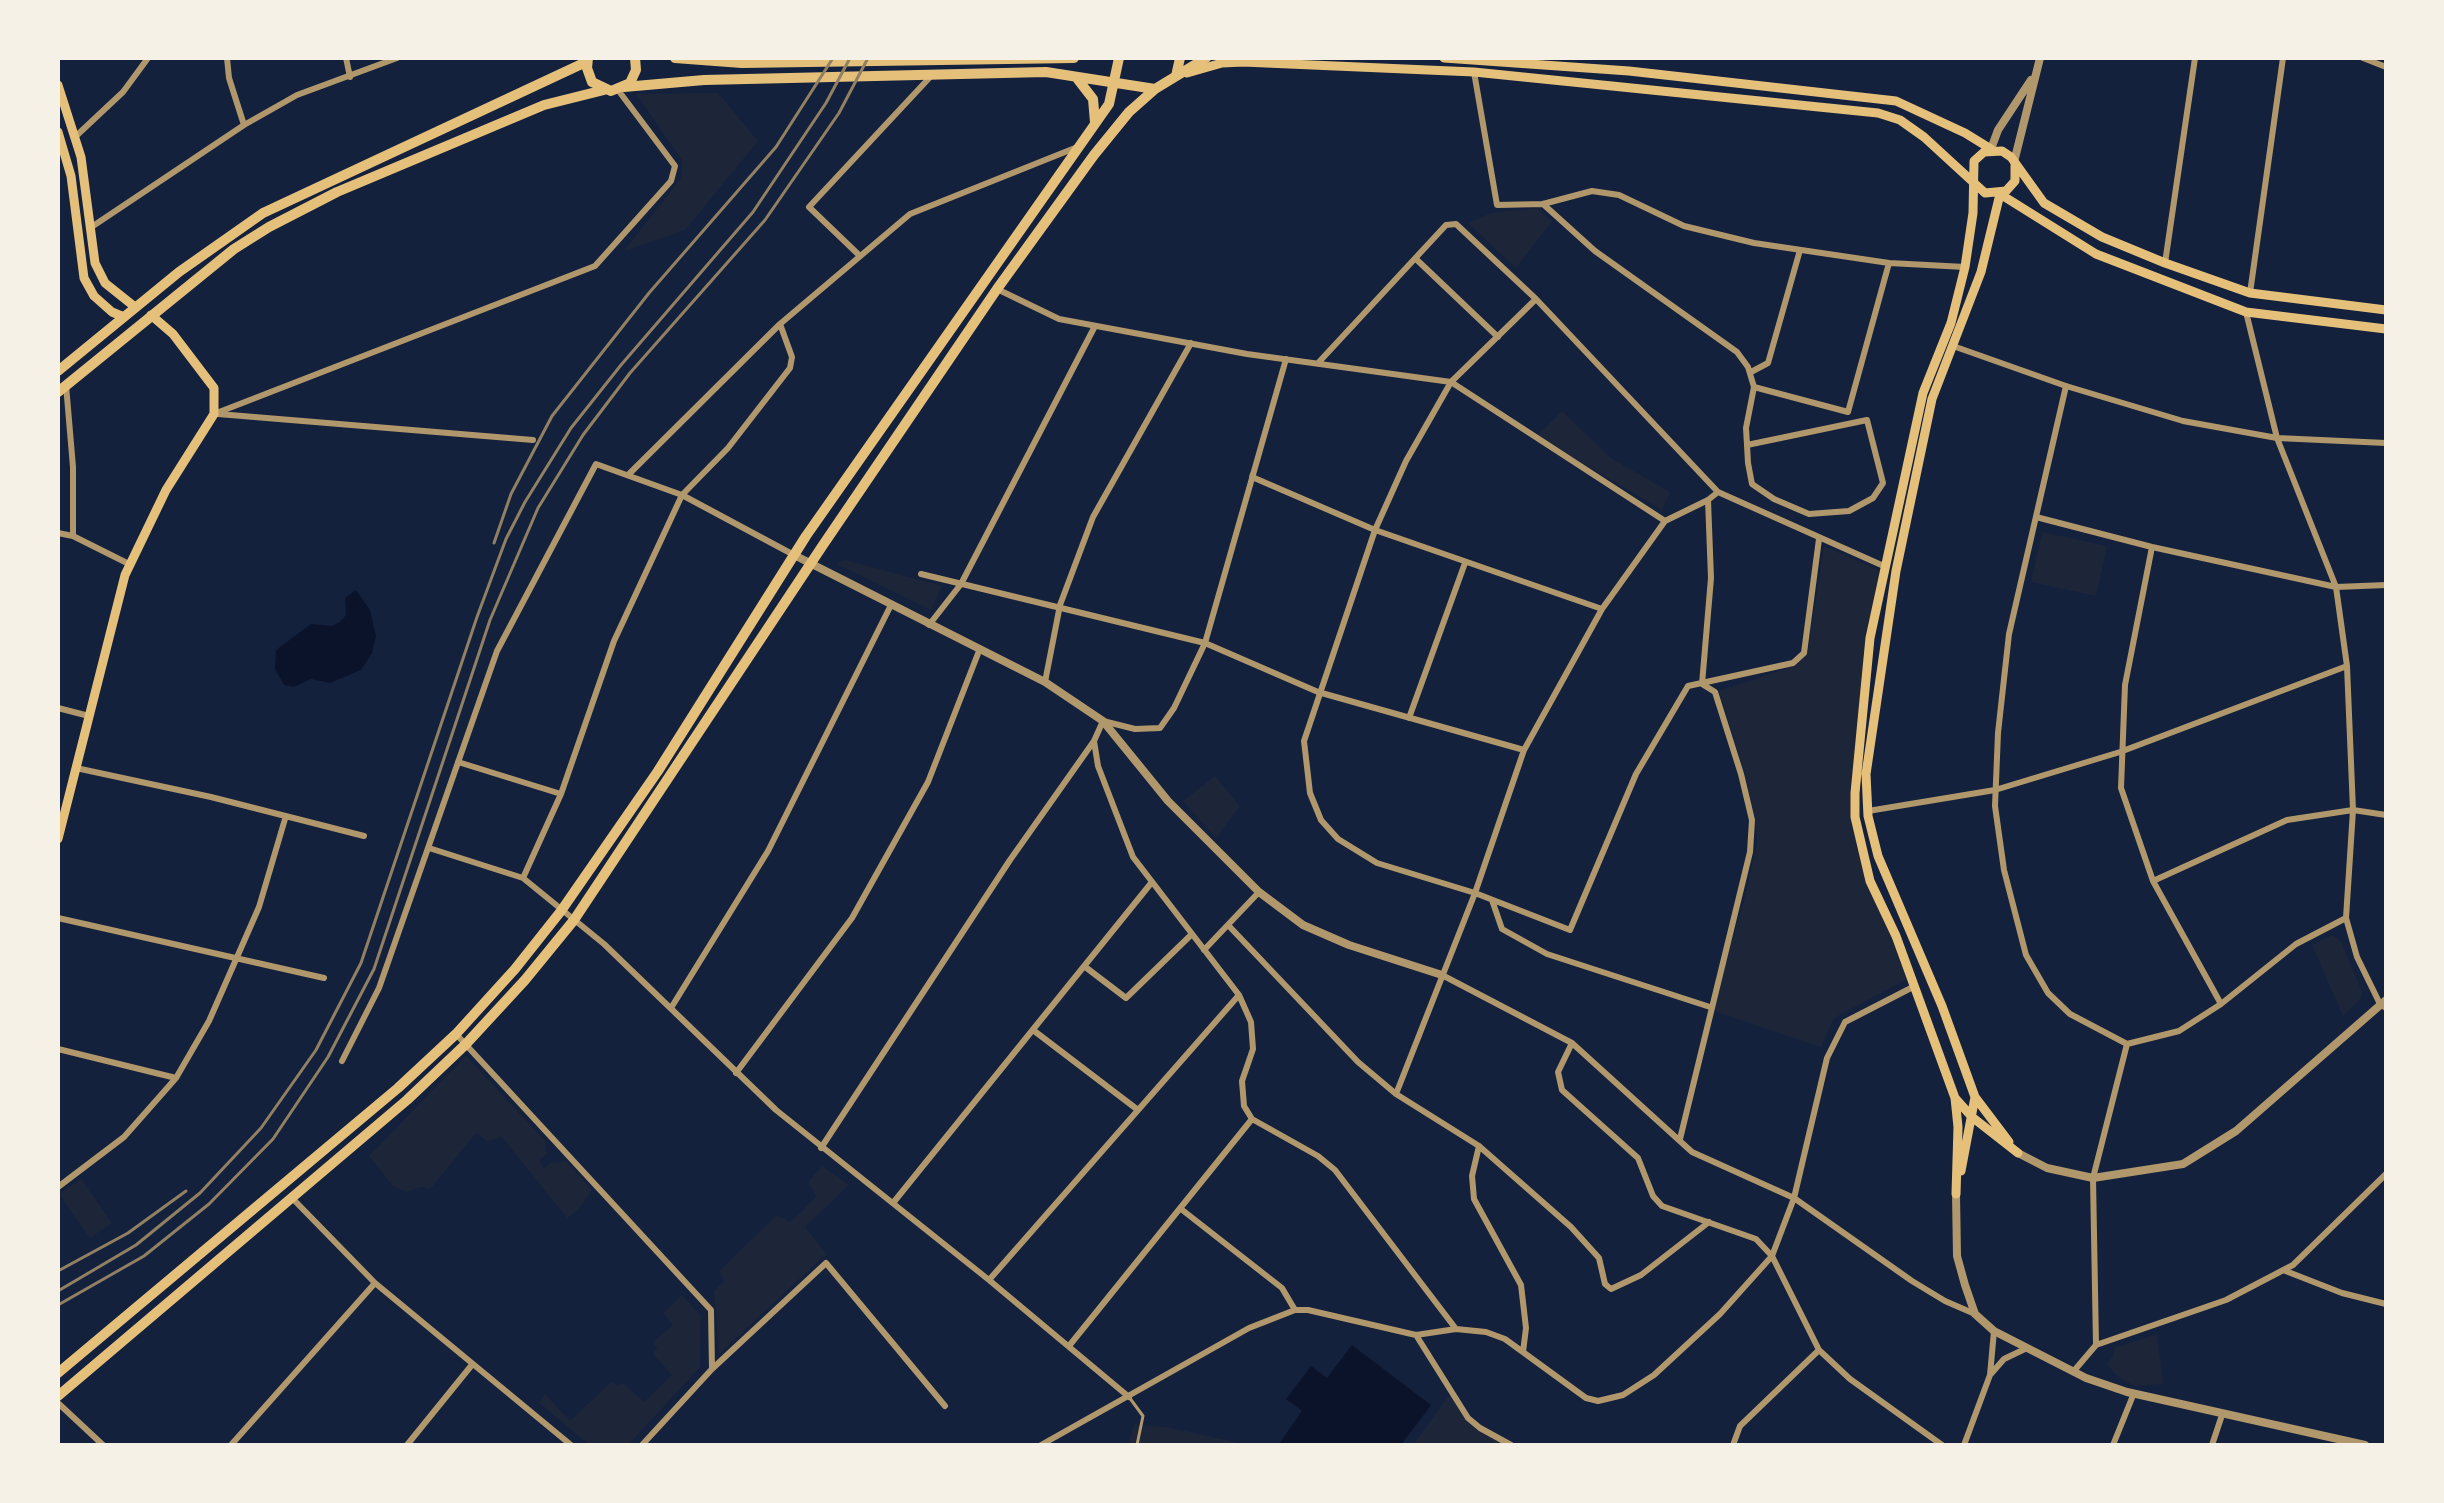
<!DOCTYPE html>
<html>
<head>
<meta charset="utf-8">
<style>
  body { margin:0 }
  #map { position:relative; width:2444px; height:1503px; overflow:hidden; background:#14213d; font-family:Bitter,serif }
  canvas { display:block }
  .frame { position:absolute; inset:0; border:60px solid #f6f1e7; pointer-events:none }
</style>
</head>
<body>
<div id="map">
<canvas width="2444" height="1503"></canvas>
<div class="frame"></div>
</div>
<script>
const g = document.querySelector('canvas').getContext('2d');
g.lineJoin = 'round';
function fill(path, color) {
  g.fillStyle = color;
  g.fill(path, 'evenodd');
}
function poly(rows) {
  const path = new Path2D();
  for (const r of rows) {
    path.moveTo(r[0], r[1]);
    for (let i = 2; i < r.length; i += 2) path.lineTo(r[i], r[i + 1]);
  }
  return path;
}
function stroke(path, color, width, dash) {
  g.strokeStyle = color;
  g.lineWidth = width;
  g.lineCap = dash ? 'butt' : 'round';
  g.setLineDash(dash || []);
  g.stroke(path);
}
const green = poly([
  [718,93,758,141,685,230,624,251,681,178,682,160,636,94],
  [1537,208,1552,221,1516,268,1468,223,1491,213],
  [1562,411,1611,458,1670,492,1662,510,1537,436],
  [2042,532,2107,546,2096,596,2031,582],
  [1824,546,1881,571,1853,819,1909,978,1834,1018,1821,1047,1711,1010,1745,897,1757,843,1755,815,1743,767,1719,691,1794,666,1803,659,1808,651],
  [845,560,942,586,931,610,837,564],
  [1215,776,1240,806,1216,838,1183,801],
  [2332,935,2341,941,2362,992,2360,1000,2343,1016,2312,945],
  [466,1056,545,1141,547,1154,540,1159,543,1169,550,1163,566,1161,592,1190,577,1211,567,1218,502,1137,487,1141,476,1133,430,1189,421,1187,406,1192,393,1186,369,1156],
  [822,1166,849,1185,805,1227,826,1254,719,1354,714,1291,724,1281,719,1271,777,1215,790,1222,808,1205,816,1196,808,1182],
  [81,1179,112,1223,90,1238,59,1194],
  [682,1295,701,1316,700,1367,628,1445,590,1445,539,1403,545,1394,570,1421,611,1382,618,1386,623,1383,644,1402,672,1375,653,1354,657,1348,653,1342,673,1325,663,1313],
  [2157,1334,2163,1384,2134,1386,2115,1374,2107,1364,2113,1356,2114,1348],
  [1451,1393,1468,1418,1511,1445,1413,1445],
  [1134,1424,1172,1428,1247,1445,1128,1445]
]);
const water = poly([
  [356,590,370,610,376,636,372,653,361,670,330,683,311,679,294,687,284,685,275,669,276,650,311,624,332,626,340,622,346,615,345,598],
  [1352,1345,1431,1405,1401,1445,1278,1445,1302,1411,1286,1399,1311,1366,1327,1378]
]);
const service = poly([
  [1129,1397,1143,1416,1137,1445]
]);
const minor = poly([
  [227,58,229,78,244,125],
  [346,58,350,77],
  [2363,58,2386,67],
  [1474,72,1497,205,1543,204,1592,191,1619,195,1684,226,1754,243,1889,263,1965,267],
  [75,137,123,92,148,58],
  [1543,204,1595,251,1737,352,1748,367,1754,387,1746,428,1747,445,1748,463,1752,484,1774,499,1809,514,1849,511,1873,498,1883,483,1867,420,1747,445],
  [90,228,244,125,297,95,397,58],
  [860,256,809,207,932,75],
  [1416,259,1498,337],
  [2165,263,2195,58],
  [997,289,1059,319,1247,354,1451,382,1665,521],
  [2250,293,2283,58],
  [2246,312,2277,438,2336,587,2347,666,2353,810,2346,918,2357,957,2380,1004,2386,1008],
  [1953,346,2066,386,2183,421,2277,438,2386,443],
  [1286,359,1205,643,1174,708,1160,728,1135,729,1103,721,1094,741,1098,766,1133,857,1239,995,1251,1022,1253,1049,1242,1081,1244,1106,1252,1119,1318,1156,1335,1170,1456,1329],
  [1319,362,1446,225,1456,224,1536,299,1718,492,1886,567],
  [1751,372,1768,363,1800,250],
  [66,385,73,467,73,536],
  [2066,386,2009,634,1998,733,1995,806,2004,870,2026,955,2048,993,2070,1014,2127,1044,2179,1031,2221,1004,2296,944,2346,918],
  [1754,387,1848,412,1889,263],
  [214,414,595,266,671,181,675,166,618,90],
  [218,414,533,440],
  [629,474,780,324,910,214,1075,148],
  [1253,474,1252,477,1375,530,1602,609],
  [1708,500,1665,521,1602,609,1524,750,1475,893,1570,930,1636,774,1688,686,1793,663,1804,653,1819,539],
  [2036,517,2152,547,2336,587,2386,585],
  [58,533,73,536,129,564],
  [2152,547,2125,685,2121,788,2153,881,2221,1004],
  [921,574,1205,643,1318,692,1524,750],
  [929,625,961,584,1095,326],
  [1045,682,1060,605,1093,517,1191,343],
  [58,708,89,716],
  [1409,718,1465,563],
  [458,762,561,794],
  [76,768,211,797,364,836],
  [1868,811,1995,790,2120,752,2347,666],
  [429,848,523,878,604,944,776,1110,989,1280,1129,1397],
  [523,878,561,794,614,641,682,495,728,448,790,368,792,357,780,324],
  [2153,881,2287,820,2353,810,2386,815],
  [1492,900,1502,929,1547,954,1710,1007],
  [58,918,324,978],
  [1228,925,1358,1062,1396,1094,1479,1146,1571,1227,1599,1258,1605,1284,1611,1289,1641,1275,1709,1222],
  [1204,950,1259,892],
  [1084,966,1126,998,1192,934],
  [1442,975,1572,1043,1692,1152,1794,1198,1912,1281,1945,1301,1975,1314],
  [671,1008,768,851,891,605],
  [1033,1030,1138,1110],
  [456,1034,711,1310,712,1369],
  [1572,1043,1558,1072,1562,1090,1638,1158,1653,1196,1662,1206,1756,1239,1772,1256,1819,1350,1850,1379,1942,1445],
  [58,1049,176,1078],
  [342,1061,379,988,497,651,596,464,682,495,794,555],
  [736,1073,852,918,928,782,979,651],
  [1396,1094,1475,893,1377,863,1338,839,1321,820,1310,793,1304,741,1375,530,1406,461,1451,382,1536,299],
  [1680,1139,1750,852,1752,820,1741,774,1715,692,1702,684,1711,578,1708,500,1718,492],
  [1479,1146,1472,1176,1474,1199,1521,1285,1526,1328,1523,1352],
  [821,1148,1010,860,1094,741],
  [58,1187,124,1137,176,1078,209,1021,259,907,285,819],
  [293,1199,375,1283,571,1445],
  [893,1203,1152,882],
  [1181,1209,1282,1288,1295,1310],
  [2283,1270,2342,1293,2386,1304],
  [989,1280,1239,995],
  [1416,1335,1468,1418,1480,1428,1511,1445],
  [2096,1345,2093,1178,2127,1044],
  [1069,1346,1252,1119],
  [2073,1372,2096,1345,2226,1300,2293,1265,2386,1174],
  [1990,1375,2004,1359,2027,1348],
  [58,1403,103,1445],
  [231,1445,375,1283],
  [407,1445,471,1366],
  [642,1445,712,1369,826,1263,945,1406],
  [1041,1445,1249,1328,1295,1310,1308,1310,1416,1335,1456,1329,1486,1332,1505,1339,1586,1398,1598,1401,1623,1395,1654,1375,1720,1314,1772,1256,1794,1198,1827,1058,1845,1022,1913,987],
  [1733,1445,1740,1426,1819,1350],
  [1964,1445,1990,1375,1994,1331],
  [2113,1445,2134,1393],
  [2212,1445,2222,1415]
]);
const tertiary = poly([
  [1991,149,1998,130,2031,80],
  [2014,162,2040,58],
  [794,555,1045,682,1103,721,1168,801,1259,892,1303,925,1349,945,1442,975],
  [2018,1153,2047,1168,2093,1178,2183,1164,2236,1131,2386,1000],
  [1956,1194,1957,1256,1965,1285,1975,1314,1994,1331,2086,1378,2127,1392,2365,1445]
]);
const secondary = poly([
  [1444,58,1629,71,1896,101,1965,133,1991,149],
  [1187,73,1222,63,1243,62,1474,72,1878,113,1900,120,1924,137,1985,193,2006,191,2015,181,2015,166],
  [58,85,81,157,95,263,105,283,135,307],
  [58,132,71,176,84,278,94,296,112,312,124,317],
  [2000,194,2096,254,2246,312,2386,329],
  [58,839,125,575,166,490,214,414,214,388,173,334,151,315],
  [1975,1097,2009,1142],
  [1955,1098,1972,1117,2018,1153],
  [1961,1171,1975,1097,1942,1006,1878,856,1868,816,1866,774,1896,571,1932,399,1981,272,2000,194],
  [1956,1194,1958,1127,1955,1098,1896,936,1870,881,1855,817,1855,793,1870,638,1923,393,1951,323,1965,267,1973,213,1974,161,1984,152,2002,151,2011,157,2044,203,2102,237,2165,263,2250,293,2386,310]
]);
const primary = poly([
  [588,58,587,68,592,82,611,91,630,83,636,70,635,58],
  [675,58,742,63,1074,58],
  [1176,76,1180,58],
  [1076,77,1093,99,1095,122],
  [624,87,704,80,1046,72,1155,89],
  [58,371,179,272,263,213,586,62],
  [58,392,234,249,269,227,337,192,544,105,604,90],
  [58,1373,398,1088,456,1034,515,969,561,911,658,771,806,536,1109,104,1119,58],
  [58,1396,407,1100,466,1044,525,980,574,920,823,545,997,289,1094,155,1129,112,1155,89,1206,58]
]);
const rail = poly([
  [494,543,511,494,552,416,649,293,776,147,833,58],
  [58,1271,128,1233,186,1191],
  [58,1291,136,1245,200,1193,261,1128,316,1050,361,963,477,617,506,539,525,502,571,428,621,365,753,212,826,103,850,58],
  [58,1305,144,1256,209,1204,273,1139,328,1057,374,969,490,620,538,508,583,435,630,373,765,220,839,113,868,58]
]);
fill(green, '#1d2539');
fill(water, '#0b132b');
stroke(service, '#b1986c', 3);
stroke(minor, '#b1986c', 6);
stroke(tertiary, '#b1986c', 8);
stroke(secondary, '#e5c07b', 9);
stroke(primary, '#e5c07b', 10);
stroke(rail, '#918062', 3);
</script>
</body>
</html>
